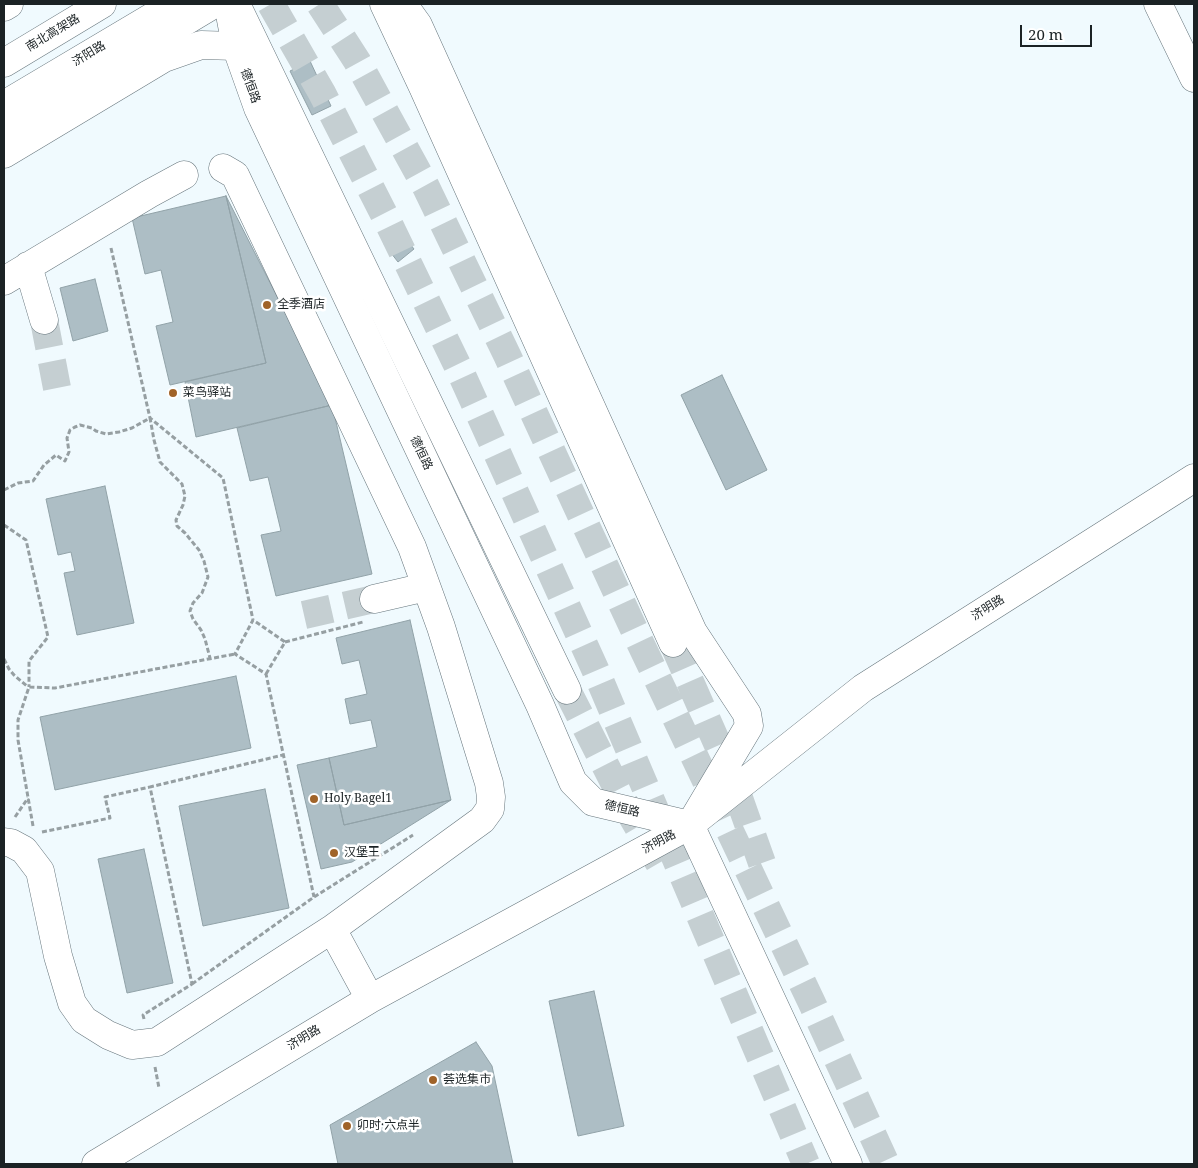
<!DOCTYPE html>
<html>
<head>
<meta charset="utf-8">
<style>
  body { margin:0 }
  #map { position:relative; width:1198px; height:1168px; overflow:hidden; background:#f0fafe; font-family:"Noto Serif",serif }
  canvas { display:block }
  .frame { position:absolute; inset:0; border:5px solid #1b2224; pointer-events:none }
  .scale { position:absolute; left:1020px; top:25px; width:72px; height:22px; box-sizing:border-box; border:2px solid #1b2224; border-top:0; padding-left:6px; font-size:15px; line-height:18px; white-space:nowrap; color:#1b2224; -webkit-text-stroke:4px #fff; paint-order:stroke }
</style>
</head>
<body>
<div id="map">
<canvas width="1198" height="1168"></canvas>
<div class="frame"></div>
<div class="scale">20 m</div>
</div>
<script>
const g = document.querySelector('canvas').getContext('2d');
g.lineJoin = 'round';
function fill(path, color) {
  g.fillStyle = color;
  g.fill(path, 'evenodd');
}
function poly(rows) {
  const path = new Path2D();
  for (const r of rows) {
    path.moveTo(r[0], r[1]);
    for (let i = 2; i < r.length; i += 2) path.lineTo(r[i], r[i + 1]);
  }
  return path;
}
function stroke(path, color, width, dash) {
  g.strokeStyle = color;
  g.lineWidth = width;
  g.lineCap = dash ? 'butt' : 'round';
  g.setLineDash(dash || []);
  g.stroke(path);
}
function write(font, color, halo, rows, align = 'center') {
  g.font = font + ' "Noto Serif","Noto Sans SC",serif';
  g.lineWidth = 5;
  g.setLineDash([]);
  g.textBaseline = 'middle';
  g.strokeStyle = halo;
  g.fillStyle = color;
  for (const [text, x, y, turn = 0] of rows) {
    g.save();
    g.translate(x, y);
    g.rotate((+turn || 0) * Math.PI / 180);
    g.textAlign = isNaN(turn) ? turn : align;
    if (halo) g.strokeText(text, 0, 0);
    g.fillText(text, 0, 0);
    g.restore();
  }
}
const building = poly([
  [310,61,331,106,312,115,290,71,310,61],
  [226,196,266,363,170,385,156,326,173,322,161,270,145,274,132,218,226,196],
  [226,196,332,405,196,437,185,382,266,363,226,196],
  [400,231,414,249,398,262,384,244,400,231],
  [95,279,108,331,73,341,60,288,95,279],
  [722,375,767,470,726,490,681,395,722,375],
  [332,405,372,574,276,596,261,535,281,531,268,477,250,481,237,428,332,405],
  [105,486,134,623,77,635,64,573,75,571,71,552,58,555,46,499,105,486],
  [410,620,451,800,344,825,329,758,377,747,371,720,350,724,345,699,367,694,359,660,342,664,336,638,410,620],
  [236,676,251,748,55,790,40,717,236,676],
  [329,758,344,825,451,800,352,862,321,869,297,765,329,758],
  [265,789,289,908,203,926,179,806,265,789],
  [144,849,173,983,127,993,98,859,144,849],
  [594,991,624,1126,578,1136,549,1001,594,991],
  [476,1042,492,1066,513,1164,338,1164,330,1125,476,1042]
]);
const minorTunnel = poly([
  [44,320,57,388],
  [304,615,374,599]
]);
const majorTunnel = poly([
  [271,4,322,93,388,222,461,373,595,669,806,1164],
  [320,4,357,61,426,187,507,355,637,636,811,1001,886,1164],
  [673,643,729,770,762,863],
  [567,690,626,806,662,868]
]);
const path = poly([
  [111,248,150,418,223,478,253,620],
  [4,490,18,483,33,481,44,465,56,455,65,461,69,452,67,438,70,430,75,427,80,425,92,428,96,431,106,434,119,432,132,428,150,418,154,440,160,462,182,484,185,496,183,505,176,520,177,526,185,533,199,550,204,561,208,577,202,593,193,603,190,611,193,619,201,630,205,639,210,658],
  [4,525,26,540,48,637,29,661,29,687],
  [285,642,363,622],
  [4,659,9,669,14,675,28,687],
  [266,674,285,642,253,620,235,654,266,674,314,897],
  [15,817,28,798],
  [33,826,18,740,18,720,29,687,55,688,235,654],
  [42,832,110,818,105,797,150,787],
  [192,984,314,897,413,835],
  [144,1019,143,1015,192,984,150,787,283,755],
  [155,1067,159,1088]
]);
const minor = poly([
  [228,4,236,46,258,108,540,705,573,782,593,802,690,825,749,726,747,714,693,632,418,25,403,4],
  [1158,4,1194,78],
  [223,168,235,175,412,547,441,627,489,783,491,797,490,809,482,820,332,929],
  [28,266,44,320],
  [4,281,149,194,184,175],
  [374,599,426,587],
  [4,842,11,843,24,850,40,871,58,956,72,1003,84,1020,108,1035,132,1045,157,1042,332,929,370,999],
  [96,1164,370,999,690,825,863,688,1194,478]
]);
const major = poly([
  [236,4,567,690],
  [384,4,423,87,673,643],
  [4,105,174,4],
  [4,154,164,58,201,45,236,46,265,69],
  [690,825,848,1164]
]);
const highway = poly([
  [4,7,9,4],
  [4,63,102,4],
  [4,130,214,4]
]);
const markers = [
  [267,305,5,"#a06328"],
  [173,393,5,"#a06328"],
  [314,799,5,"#a06328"],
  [334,853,5,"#a06328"],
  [433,1080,5,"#a06328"],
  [347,1126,5,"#a06328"]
];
const streetNames = [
  ["南北高架路",53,33,-31],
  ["济阳路",89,54,-31],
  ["德恒路",250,86,70],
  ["德恒路",421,453,65],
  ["济明路",988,608,-32],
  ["德恒路",622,809,13],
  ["济明路",659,842,-28],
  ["济明路",304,1038,-31]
];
const poiNames = [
  ["全季酒店",277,305],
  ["菜鸟驿站",183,393],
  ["Holy Bagel1",324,799],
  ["汉堡王",344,853],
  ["荟选集市",443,1080],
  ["卯时·六点半",357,1126]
];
fill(building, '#adbec5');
stroke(building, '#91a2a8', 1);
stroke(minorTunnel, '#c5cfd2', 28, [28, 14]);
stroke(majorTunnel, '#c5cfd2', 28, [28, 14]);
stroke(minor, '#66757c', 29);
stroke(major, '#66757c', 29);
stroke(highway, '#66757c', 29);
stroke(path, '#969fa2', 3, [5, 2.5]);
stroke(minor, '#fff', 28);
stroke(major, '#fff', 28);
stroke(highway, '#fff', 28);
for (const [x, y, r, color] of markers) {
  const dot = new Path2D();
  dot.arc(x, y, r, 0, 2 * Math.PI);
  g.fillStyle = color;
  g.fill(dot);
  stroke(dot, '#fff', 2);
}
write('12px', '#1b2224', '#fff', streetNames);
write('12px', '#1b2224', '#fff', poiNames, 'left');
</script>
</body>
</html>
